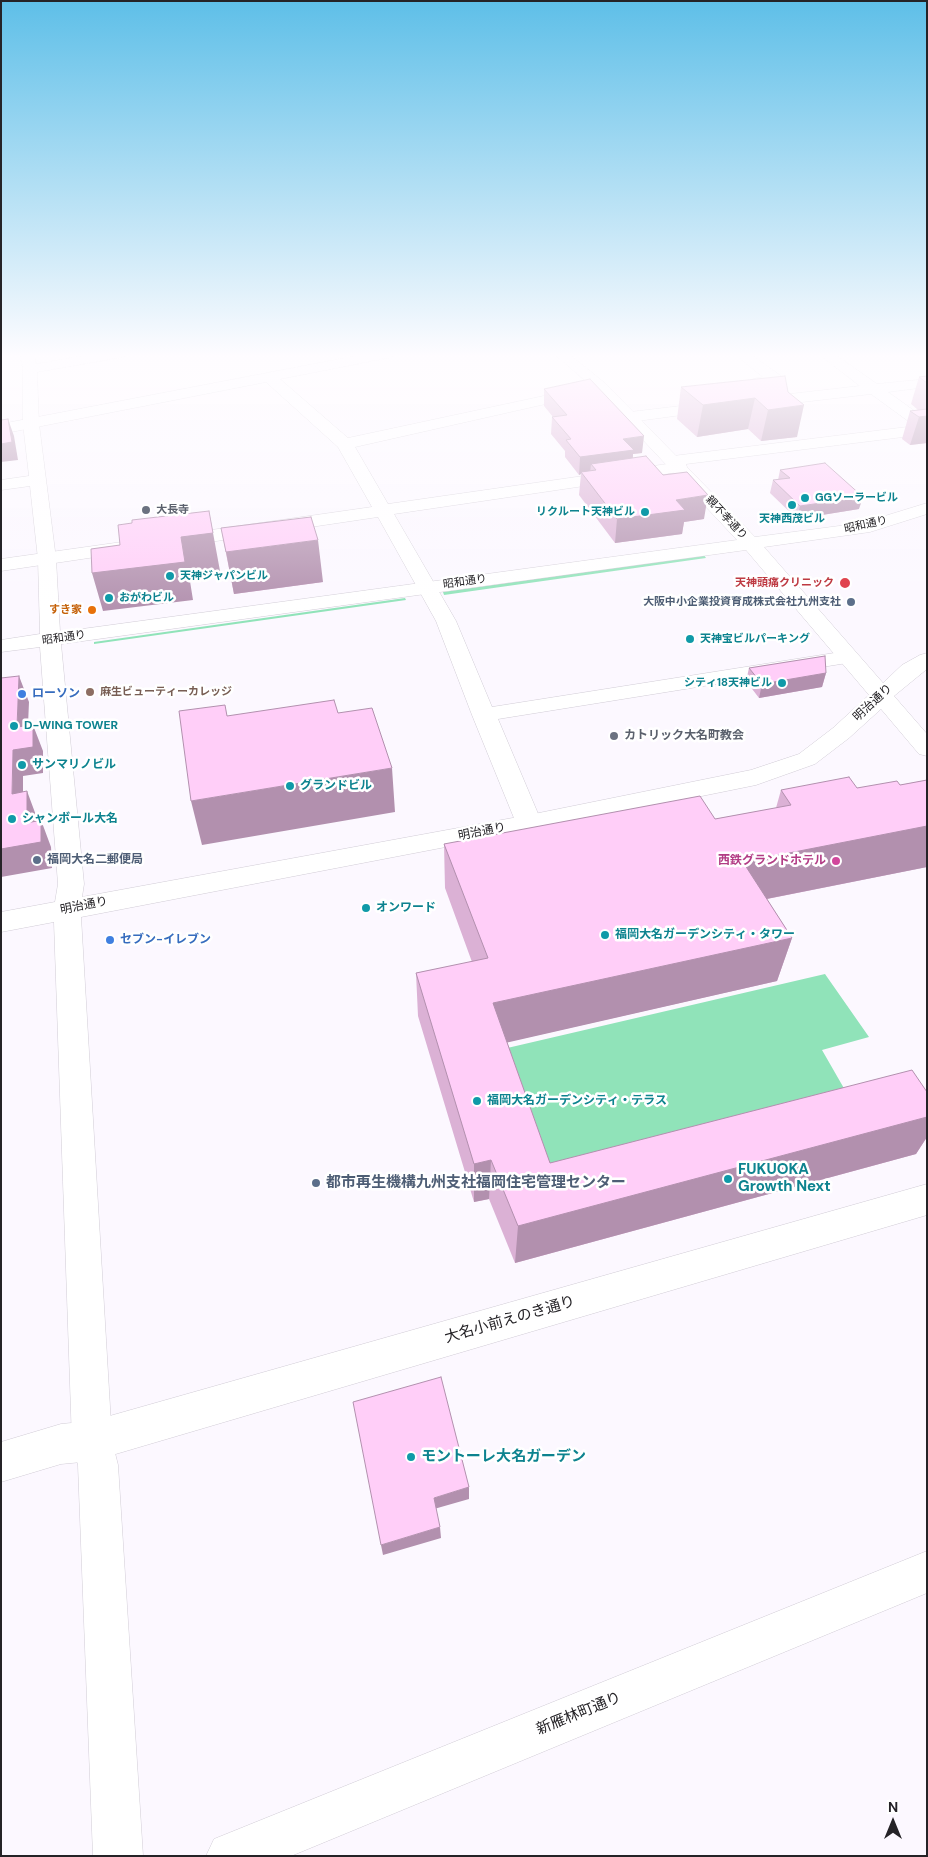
<!DOCTYPE html>
<html>
<head>
<meta charset="utf-8">
<style>
  body { margin:0 }
  #map { position:relative; width:928px; height:1857px; overflow:hidden; background:#fcf8ff; font-family:"DM Sans",sans-serif }
  canvas { display:block }
  .frame { position:absolute; inset:0; border:2px solid #252327; pointer-events:none }
  .north { position:absolute; left:868px; top:1797px; width:50px; height:50px; -webkit-text-stroke:4px #fff; paint-order:stroke; rotate:0deg; font-size:14px; font-weight:700; line-height:20px; text-align:center; color:#252327 }
  .north::after { content:''; display:block; margin:auto; width:18px; height:22px; background:#252327; clip-path:polygon(50% 0,100% 100%,50% 72%,0 100%) }
</style>
</head>
<body>
<div id="map">
<canvas width="928" height="1857"></canvas>
<div class="frame"></div>
<div class="north">N</div>
</div>
<script>
const g = document.querySelector('canvas').getContext('2d');
g.lineJoin = 'round';
function fill(path, color) {
  g.fillStyle = color;
  g.fill(path, 'evenodd');
}
function poly(rows) {
  const path = new Path2D();
  for (const r of rows) {
    path.moveTo(r[0], r[1]);
    for (let i = 2; i < r.length; i += 2) path.lineTo(r[i], r[i + 1]);
  }
  return path;
}
function stroke(path, color, width, dash) {
  g.strokeStyle = color;
  g.lineWidth = width;
  g.lineCap = dash ? 'butt' : 'round';
  g.setLineDash(dash || []);
  g.stroke(path);
}
function write(font, color, halo, rows, align = 'center') {
  g.font = font + ' "DM Sans","Noto Sans JP",sans-serif';
  g.lineWidth = 5;
  g.setLineDash([]);
  g.textBaseline = 'middle';
  g.strokeStyle = halo;
  g.fillStyle = color;
  for (const [text, x, y, turn = 0] of rows) {
    g.save();
    g.translate(x, y);
    g.rotate((+turn || 0) * Math.PI / 180);
    g.textAlign = isNaN(turn) ? turn : align;
    if (halo) g.strokeText(text, 0, 0);
    g.fillText(text, 0, 0);
    g.restore();
  }
}
const green = poly([
  [704,555,706,558,444,595,443,592],
  [405,598,406,600,94,644,94,642],
  [825,974,869,1037,822,1050,857,1111,556,1191,503,1049]
]);
const minor = poly([
  [371,353,399,353,392,357,280,379,348,438,581,388,586,389,588,392,586,395,581,396,355,447,388,504,667,464,665,461,667,457,673,456,915,426,871,394,759,407,754,405,751,402,754,399,769,396,765,395,751,382,753,379,763,377,733,353,749,353,781,376,783,379,781,382,770,384,777,392,772,396,860,386,817,353,833,353,877,384,927,379,927,387,888,392,927,420,927,434,686,464,687,467,685,471,679,472,394,514,456,621,492,707,847,651,854,653,858,657,854,661,847,663,498,719,542,823,538,829,529,831,520,829,516,823,472,715,436,621,378,517,176,547,169,545,167,541,169,537,176,535,372,507,338,447,266,382,1,434,1,424,371,353],
  [714,402,719,404,722,407,719,410,630,422,625,420,622,417,625,414,630,412,714,402],
  [129,541,136,543,138,547,136,551,1,571,1,559,129,541],
  [927,1184,927,1215,92,1461,61,1464,1,1482,1,1442,61,1424,92,1421,927,1184],
  [927,1551,927,1593,291,1856,206,1856,214,1839,927,1551]
]);
const tertiary = poly([
  [20,353,34,353,36,364,99,353,130,353,123,357,37,372,39,424,56,559,60,632,737,540,596,390,553,353,568,353,606,384,755,537,862,523,927,503,927,514,870,532,764,547,883,683,902,665,920,655,927,653,927,669,894,696,927,734,927,756,919,754,881,709,849,738,815,764,756,785,529,831,81,917,112,1441,118,1465,143,1856,93,1856,78,1465,72,1441,54,922,1,932,1,912,55,902,58,884,40,647,1,652,1,640,40,634,38,559,30,486,1,490,1,480,29,476,23,424,23,369,20,353],
  [746,550,869,695,833,728,799,754,751,770,529,815,82,897,84,884,61,644,746,550]
]);
const wall = poly([
  [927,376,927,443,910,445,902,439,910,411,918,410,911,404,919,377],
  [681,387,788,392,797,437,761,441,748,429,697,437,677,419],
  [544,389,642,453,633,454,633,458,704,519,684,522,682,534,615,543,579,495,581,474,579,475,565,457,565,451,551,434,552,417,553,417,544,406],
  [780,470,859,509,797,519,770,493,773,480,778,480],
  [221,528,323,582,234,594],
  [749,668,826,673,822,687,759,698,746,681],
  [927,780,927,867,767,899,792,938,777,981,507,1042,550,1163,927,1092,927,1137,916,1154,515,1263,489,1199,474,1202,418,1016,416,973,472,962,445,888,444,844,715,819,776,808,781,790,857,788,900,785]
]);
const shadedWall = poly([
  [755,398,748,429,697,437,703,405],
  [804,405,797,437,761,441,768,410],
  [927,416,927,443,910,445,919,417],
  [8,419,14,436,18,460,1,462,1,444],
  [644,436,642,453,633,454,632,467,596,470,591,464,590,473,581,472,581,474,579,475,580,457,623,439],
  [708,495,704,519,684,522,682,534,615,543,617,519,676,500],
  [863,497,859,509,797,519,800,506],
  [209,511,220,571,189,575,193,600,103,611,92,573],
  [318,540,323,582,234,594,226,552],
  [826,673,822,687,759,698,762,684],
  [19,676,29,702,27,748,33,725,43,751,43,773,23,776,23,820,12,794,13,750,17,727],
  [392,768,395,812,202,845,191,801],
  [27,791,37,818,38,842,41,820,51,847,52,868,1,877,1,849,27,823],
  [927,826,927,867,731,906,743,862],
  [792,938,777,981,492,1046,493,1003],
  [927,1117,927,1137,916,1154,515,1263,518,1226],
  [491,1160,489,1199,474,1202,474,1164],
  [469,1487,469,1499,434,1509,434,1498],
  [440,1527,441,1538,383,1555,381,1545]
]);
const building = poly([
  [785,376,788,392,804,405,768,410,755,398,703,405,681,387,785,376],
  [927,376,927,383,919,377,927,376],
  [590,379,644,436,623,439,634,450,580,457,566,440,571,439,552,417,567,415,544,389,590,379],
  [927,409,927,416,919,417,910,411,927,409],
  [8,419,12,442,1,444,1,420,8,419],
  [646,456,663,475,687,472,708,495,676,500,685,510,617,519,581,472,596,470,591,464,646,456],
  [825,463,863,497,800,506,773,480,790,478,780,470,825,463],
  [209,511,213,533,181,537,185,562,92,573,91,549,120,545,118,525,132,523,132,520,209,511],
  [311,517,318,540,226,552,221,528,311,517],
  [825,656,826,673,762,684,749,668,825,656],
  [19,676,17,727,33,725,33,747,13,750,12,794,27,791,27,823,41,820,41,842,1,849,1,678,19,676],
  [334,700,338,713,372,708,392,768,191,801,179,711,225,705,227,716,334,700],
  [849,777,857,788,897,781,900,785,927,780,927,826,743,862,792,938,493,1003,550,1163,912,1070,927,1092,927,1117,518,1226,491,1160,474,1164,416,973,488,958,444,844,700,796,715,819,791,805,781,790,849,777],
  [441,1377,469,1487,434,1498,440,1527,381,1545,353,1402,441,1377]
]);
const markers = [
  [805,498,5,"#0f9aa8"],
  [792,505,5,"#0f9aa8"],
  [146,510,5,"#6b7280"],
  [645,512,5,"#0f9aa8"],
  [170,576,5,"#0f9aa8"],
  [845,583,6,"#e0444e"],
  [109,598,5,"#0f9aa8"],
  [851,602,5,"#5c6f8a"],
  [92,610,5,"#e8710a"],
  [690,639,5,"#0f9aa8"],
  [782,683,5,"#0f9aa8"],
  [90,692,5,"#8d6e63"],
  [22,694,5,"#3f7fe0"],
  [14,726,5,"#0f9aa8"],
  [614,736,5,"#6b7280"],
  [22,765,5,"#0f9aa8"],
  [290,786,5,"#0f9aa8"],
  [12,819,5,"#0f9aa8"],
  [37,860,5,"#5c6f8a"],
  [836,861,5,"#d1479c"],
  [366,908,5,"#0f9aa8"],
  [605,935,5,"#0f9aa8"],
  [110,940,5,"#3f7fe0"],
  [477,1101,5,"#0f9aa8"],
  [728,1179,5,"#0f9aa8"],
  [316,1183,5,"#5c6f8a"],
  [411,1457,5,"#0f9aa8"]
];
const farCulturenames = [
  ["GGソーラービル",815,498],
  ["リクルート天神ビル",635,512,"right"],
  ["天神西茂ビル",792,519,"center"],
  ["天神ジャパンビル",180,576],
  ["おがわビル",119,598],
  ["天神宝ビルパーキング",700,639],
  ["シティ18天神ビル",772,683,"right"]
];
const farWorshipnames = [
  ["大長寺",156,510]
];
const farStreetnames = [
  ["親不孝通り",726,518,47],
  ["昭和通り",866,525,-12],
  ["昭和通り",465,582,-8],
  ["昭和通り",64,638,-8]
];
const farHealthnames = [
  ["天神頭痛クリニック",834,583]
];
const farServicenames = [
  ["大阪中小企業投資育成株式会社九州支社",841,602]
];
const farFoodnames = [
  ["すき家",82,610]
];
const farEducationnames = [
  ["麻生ビューティーカレッジ",100,692]
];
const shopNames = [
  ["ローソン",32,694],
  ["セブン-イレブン",120,940]
];
const streetNames = [
  ["明治通り",873,703,-43],
  ["明治通り",482,832,-11],
  ["明治通り",84,906,-11]
];
const cultureNames = [
  ["D-WING TOWER",24,726],
  ["サンマリノビル",32,765],
  ["グランドビル",300,786],
  ["シャンボール大名",22,819],
  ["オンワード",376,908],
  ["福岡大名ガーデンシティ・タワー",615,935],
  ["福岡大名ガーデンシティ・テラス",487,1101]
];
const worshipNames = [
  ["カトリック大名町教会",624,736]
];
const serviceNames = [
  ["福岡大名二郵便局",47,860]
];
const hotelNames = [
  ["西鉄グランドホテル",826,861]
];
const nearCulturenames = [
  ["FUKUOKA",738,1170],
  ["Growth Next",738,1187],
  ["モントーレ大名ガーデン",421,1457]
];
const nearServicenames = [
  ["都市再生機構九州支社福岡住宅管理センター",326,1183]
];
const nearStreetnames = [
  ["大名小前えのき通り",510,1320,-16],
  ["新雁林町通り",579,1714,-22]
];
fill(green, '#90e3b9');
stroke(minor, '#d1ccd6', 1);
stroke(tertiary, '#d1ccd6', 1);
fill(minor, '#fff');
fill(tertiary, '#fff');
fill(wall, '#dbb1d5');
fill(shadedWall, '#b290ae');
fill(building, '#ffcef8');
stroke(building, '#b290ae', 1);
const sky = g.createLinearGradient(0, 0, 0, 613);
sky.addColorStop(0, '#5ebfe8');
sky.addColorStop(0.58, '#fefcff');
sky.addColorStop(1, '#fefcff00');
g.fillStyle = sky;
g.fillRect(0, 0, 928, 613);
for (const [x, y, r, color] of markers) {
  const dot = new Path2D();
  dot.arc(x, y, r, 0, 2 * Math.PI);
  g.fillStyle = color;
  g.fill(dot);
  stroke(dot, '#fff', 2);
}
write('bold 11px', '#0d838f', '#fff', farCulturenames, 'left');
write('bold 11px', '#5b616d', '#fff', farWorshipnames, 'left');
write('11px', '#252327', '#fff', farStreetnames);
write('bold 11px', '#be3a42', '#fff', farHealthnames, 'right');
write('bold 11px', '#4e5e75', '#fff', farServicenames, 'right');
write('bold 11px', '#c56008', '#fff', farFoodnames, 'right');
write('bold 11px', '#785e54', '#fff', farEducationnames, 'left');
write('bold 12px', '#366cbe', '#fff', shopNames, 'left');
write('12px', '#252327', '#fff', streetNames);
write('bold 12px', '#0d838f', '#fff', cultureNames, 'left');
write('bold 12px', '#5b616d', '#fff', worshipNames, 'left');
write('bold 12px', '#4e5e75', '#fff', serviceNames, 'left');
write('bold 12px', '#b23c85', '#fff', hotelNames, 'right');
write('bold 15px', '#0d838f', '#fff', nearCulturenames, 'left');
write('bold 15px', '#4e5e75', '#fff', nearServicenames, 'left');
write('15px', '#252327', '#fff', nearStreetnames);
</script>
</body>
</html>
